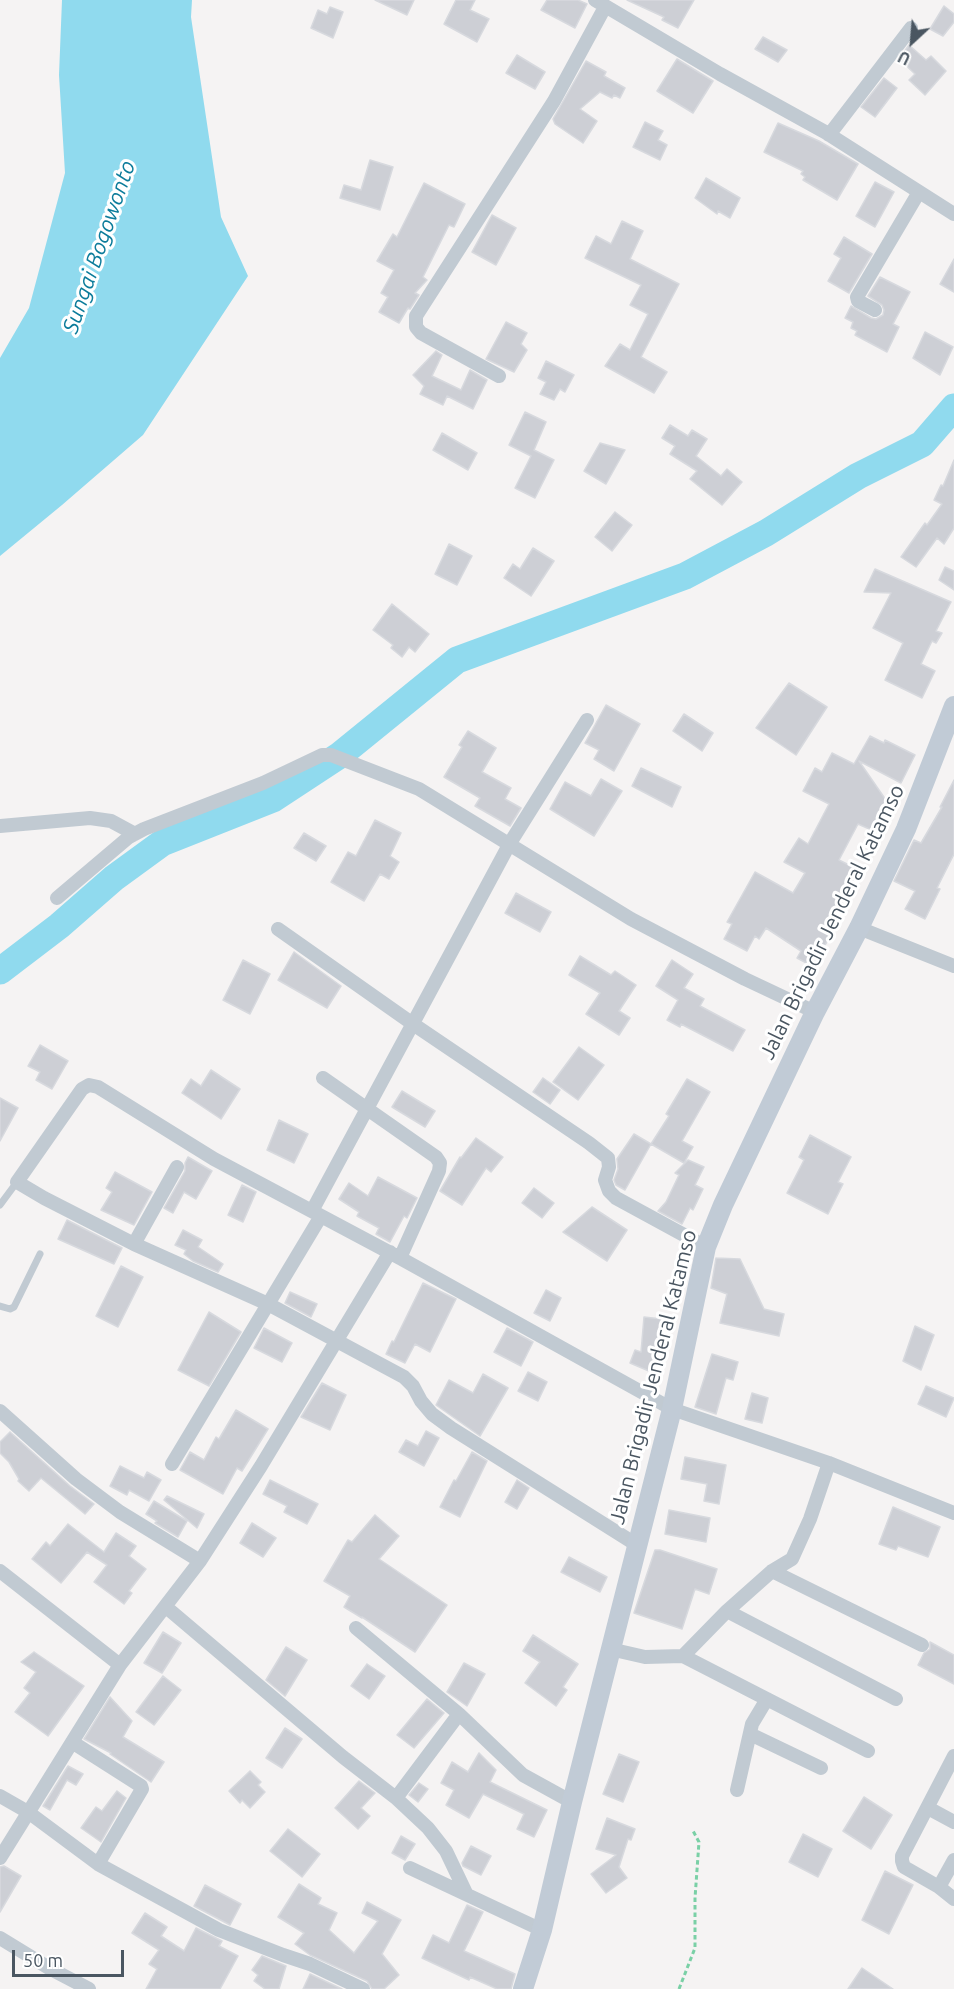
<!DOCTYPE html>
<html>
<head>
<meta charset="utf-8">
<style>
  body { margin:0 }
  #map { position:relative; width:954px; height:1989px; overflow:hidden; background:#f5f3f3; font-family:Ubuntu,sans-serif }
  canvas { display:block }
  .north { position:absolute; left:882px; top:12px; width:60px; height:60px; -webkit-text-stroke:4px #fff; paint-order:stroke; rotate:206deg; font-size:16px; font-weight:700; line-height:24px; text-align:center; color:#4a5661 }
  .north::after { content:''; display:block; margin:auto; width:21px; height:27px; background:#4a5661; clip-path:polygon(50% 0,100% 100%,50% 72%,0 100%) }
  .scale { position:absolute; left:12px; top:1950px; width:112px; height:27px; box-sizing:border-box; border:3px solid #4a5661; border-top:0; padding-left:8px; font-size:18px; line-height:21px; white-space:nowrap; color:#4a5661; -webkit-text-stroke:4px #fff; paint-order:stroke }
</style>
</head>
<body>
<div id="map">
<canvas width="954" height="1989"></canvas>
<div class="north">U</div>
<div class="scale">50 m</div>
</div>
<script>
const g = document.querySelector('canvas').getContext('2d');
g.lineJoin = 'round';
function fill(path, color) {
  g.fillStyle = color;
  g.fill(path, 'evenodd');
}
function poly(rows) {
  const path = new Path2D();
  for (const r of rows) {
    path.moveTo(r[0], r[1]);
    for (let i = 2; i < r.length; i += 2) path.lineTo(r[i], r[i + 1]);
  }
  return path;
}
function stroke(path, color, width, dash) {
  g.strokeStyle = color;
  g.lineWidth = width;
  g.lineCap = dash ? 'butt' : 'round';
  g.setLineDash(dash || []);
  g.stroke(path);
}
function write(font, color, halo, rows, align = 'center') {
  g.font = font + ' Ubuntu,sans-serif';
  g.lineWidth = 6;
  g.setLineDash([]);
  g.textBaseline = 'middle';
  g.strokeStyle = halo;
  g.fillStyle = color;
  for (const [text, x, y, turn = 0] of rows) {
    g.save();
    g.translate(x, y);
    g.rotate((+turn || 0) * Math.PI / 180);
    g.textAlign = isNaN(turn) ? turn : align;
    if (halo) g.strokeText(text, 0, 0);
    g.fillText(text, 0, 0);
    g.restore();
  }
}
const water = poly([
  [62,0,192,0,191,17,221,217,248,276,143,435,62,505,0,556,0,358,29,308,65,173,59,75]
]);
const river = poly([
  [0,971,59,926,114,878,162,843,273,799,340,755,457,660,685,576,766,533,858,476,922,444,954,407]
]);
const building = poly([
  [375,0,414,0,407,15,375,0],
  [456,0,475,0,470,10,489,19,477,42,444,24,456,0],
  [547,0,578,0,587,4,575,28,541,10,547,0],
  [627,0,694,0,678,28,662,20,664,17,627,0],
  [944,6,954,14,954,22,943,36,930,29,944,6],
  [330,7,343,12,333,38,311,28,318,10,327,14,330,7],
  [763,37,787,50,778,62,755,49,763,37],
  [909,45,926,60,931,56,946,71,925,95,909,80,915,74,899,59,909,45],
  [517,55,545,72,535,89,506,73,517,55],
  [677,59,713,81,693,113,657,91,677,59],
  [586,61,606,72,604,76,625,88,620,98,614,95,612,98,600,92,580,109,597,121,583,143,555,124,553,119,586,61],
  [884,78,897,88,875,117,861,107,884,78],
  [645,122,663,131,658,140,667,145,660,160,633,147,645,122],
  [778,123,819,141,858,164,837,200,803,180,805,177,801,174,803,171,764,152,778,123],
  [370,160,393,167,380,210,340,198,344,185,361,190,370,160],
  [706,178,740,198,730,218,718,211,717,214,695,198,706,178],
  [875,182,894,192,875,227,856,216,875,182],
  [424,183,465,204,454,227,449,225,423,277,427,280,415,293,419,295,410,309,408,308,399,323,379,312,388,297,381,293,394,270,377,261,393,234,397,237,424,183],
  [492,215,516,228,496,265,472,252,492,215],
  [622,221,643,231,630,259,679,284,641,357,667,372,654,393,605,366,620,344,630,350,648,314,630,305,641,285,585,258,596,236,611,244,622,221],
  [844,237,872,254,849,293,828,281,841,258,834,254,844,237],
  [954,259,954,292,940,284,954,259],
  [880,277,910,292,893,324,899,327,887,352,855,335,857,331,851,328,853,322,845,318,851,306,871,318,876,319,883,315,884,310,882,305,868,296,880,277],
  [506,322,527,333,521,344,527,350,514,372,486,359,506,322],
  [925,332,953,347,940,375,913,358,925,332],
  [436,351,442,355,432,376,461,390,470,370,487,380,473,409,447,396,443,405,420,394,424,386,413,375,436,351],
  [546,361,574,375,565,392,560,389,554,400,540,394,546,382,538,378,546,361],
  [525,412,546,422,534,450,554,460,535,498,515,488,531,456,509,445,525,412],
  [670,425,688,436,692,430,707,439,696,456,721,476,727,469,742,482,722,505,690,479,697,471,670,454,675,446,662,438,670,425],
  [442,433,477,453,468,470,433,450,442,433],
  [600,443,625,450,606,484,584,471,600,443],
  [954,460,954,528,944,544,937,538,916,567,901,557,925,523,927,525,942,504,934,500,941,485,943,486,954,460],
  [615,512,632,525,612,551,595,537,615,512],
  [449,544,472,556,457,585,435,574,449,544],
  [533,548,554,561,531,596,504,578,513,564,520,569,533,548],
  [945,567,954,571,954,590,939,580,945,567],
  [875,569,951,602,936,631,942,633,936,643,932,641,921,664,935,671,922,698,885,680,903,643,873,628,891,593,864,592,875,569],
  [392,604,429,634,415,652,409,647,402,657,391,648,393,645,373,630,392,604],
  [789,683,827,707,796,755,756,728,789,683],
  [606,705,640,724,614,771,594,759,599,750,585,743,606,705],
  [684,714,713,733,702,751,673,731,684,714],
  [468,731,496,748,482,772,511,788,505,799,521,808,510,826,475,806,480,798,444,777,462,747,459,745,468,731],
  [870,736,884,743,885,740,915,755,901,783,859,761,888,803,876,832,858,824,839,860,859,870,846,897,848,898,836,923,838,924,812,966,797,958,801,951,766,928,759,939,755,936,747,951,724,939,732,924,727,922,755,872,793,893,805,873,784,862,799,838,808,844,829,804,803,791,815,768,822,772,832,753,854,764,870,736],
  [641,768,681,787,672,807,632,786,641,768],
  [601,779,622,791,594,836,550,809,565,782,591,796,601,779],
  [954,780,954,854,937,888,940,889,925,919,905,909,915,891,894,881,914,840,921,843,942,807,940,807,954,780],
  [375,820,401,833,390,856,399,862,389,879,380,874,364,901,331,882,348,852,356,856,375,820],
  [304,833,326,846,316,861,294,848,304,833],
  [516,893,551,912,540,932,505,913,516,893],
  [294,952,341,986,327,1008,278,980,294,952],
  [580,956,611,975,615,971,636,985,619,1011,630,1018,619,1035,586,1014,600,993,569,975,580,956],
  [243,960,270,974,250,1014,223,1000,243,960],
  [672,960,693,974,684,988,704,999,700,1006,745,1030,733,1051,681,1024,680,1027,667,1020,678,1000,656,986,672,960],
  [40,1045,68,1061,52,1089,36,1080,40,1072,28,1066,40,1045],
  [579,1047,604,1065,578,1100,553,1082,579,1047],
  [211,1070,240,1089,221,1119,182,1093,191,1079,201,1086,211,1070],
  [543,1078,560,1090,550,1104,533,1092,543,1078],
  [687,1079,710,1092,682,1141,693,1147,684,1163,651,1144,669,1116,666,1114,687,1079],
  [402,1091,435,1111,425,1127,392,1107,402,1091],
  [0,1098,18,1108,0,1141,0,1098],
  [279,1120,308,1134,294,1163,267,1150,279,1120],
  [634,1134,651,1144,625,1190,616,1185,614,1180,618,1169,617,1159,634,1134],
  [810,1135,851,1157,838,1182,843,1184,828,1214,787,1193,804,1160,799,1157,810,1135],
  [476,1138,503,1157,491,1172,486,1168,462,1205,440,1191,460,1157,461,1158,476,1138],
  [188,1157,212,1171,196,1199,184,1192,173,1213,164,1208,185,1171,185,1163,188,1157],
  [688,1160,704,1167,695,1185,703,1189,693,1210,690,1208,682,1224,658,1211,666,1202,679,1175,675,1173,688,1160],
  [115,1172,152,1192,134,1225,101,1210,112,1192,106,1188,115,1172],
  [378,1177,417,1198,407,1218,404,1216,390,1242,376,1234,379,1228,357,1216,359,1212,339,1199,349,1183,368,1196,378,1177],
  [242,1185,256,1192,243,1222,228,1215,242,1185],
  [534,1188,554,1203,542,1218,522,1203,534,1188],
  [592,1207,627,1230,607,1261,563,1232,592,1207],
  [67,1220,122,1248,114,1264,58,1239,67,1220],
  [183,1230,202,1240,198,1247,223,1264,218,1272,193,1261,184,1254,186,1250,175,1245,183,1230],
  [716,1258,740,1259,764,1309,784,1314,779,1336,720,1323,727,1294,711,1288,716,1258],
  [121,1266,143,1277,118,1327,96,1316,121,1266],
  [423,1283,456,1299,430,1352,415,1344,405,1363,386,1354,392,1341,394,1342,423,1283],
  [546,1290,561,1298,550,1321,534,1313,546,1290],
  [290,1292,317,1304,311,1317,285,1303,290,1292],
  [209,1312,241,1332,209,1386,178,1370,209,1312],
  [644,1317,662,1319,658,1359,661,1361,656,1374,630,1363,635,1350,641,1352,644,1317],
  [915,1326,934,1335,921,1370,903,1361,915,1326],
  [264,1328,292,1343,282,1362,254,1348,264,1328],
  [507,1328,533,1342,521,1366,494,1352,507,1328],
  [712,1354,738,1362,733,1380,726,1378,716,1414,695,1407,712,1354],
  [528,1372,547,1382,538,1401,518,1391,528,1372],
  [483,1374,508,1388,480,1436,436,1405,449,1380,473,1393,483,1374],
  [322,1383,346,1395,330,1430,301,1417,322,1383],
  [926,1386,954,1398,946,1417,918,1404,926,1386],
  [752,1393,768,1398,762,1423,745,1419,752,1393],
  [236,1410,268,1429,242,1471,237,1468,223,1494,180,1470,190,1452,204,1460,216,1437,219,1439,236,1410],
  [426,1431,439,1438,424,1466,399,1452,406,1440,418,1446,426,1431],
  [10,1432,70,1486,94,1504,85,1514,41,1478,29,1491,18,1481,19,1479,9,1462,0,1453,0,1442,10,1432],
  [472,1452,487,1461,460,1517,440,1507,454,1480,456,1481,472,1452],
  [685,1457,726,1465,719,1504,704,1501,707,1484,681,1479,685,1457],
  [120,1466,144,1478,147,1472,161,1480,149,1501,129,1490,127,1495,110,1486,120,1466],
  [270,1480,318,1504,307,1524,284,1512,287,1506,263,1494,270,1480],
  [517,1480,529,1488,517,1509,505,1502,517,1480],
  [167,1496,204,1514,197,1528,164,1500,167,1496],
  [154,1501,187,1521,178,1537,155,1523,157,1521,146,1514,154,1501],
  [893,1507,940,1527,928,1557,898,1546,896,1550,879,1544,893,1507],
  [669,1510,710,1518,706,1542,665,1534,669,1510],
  [375,1515,399,1536,379,1559,447,1605,415,1652,362,1617,362,1618,344,1607,350,1596,324,1581,348,1540,352,1542,375,1515],
  [252,1523,276,1538,263,1557,240,1543,252,1523],
  [68,1524,104,1552,116,1533,136,1546,129,1556,146,1569,129,1591,132,1593,124,1604,94,1582,107,1565,87,1552,61,1583,32,1559,46,1542,50,1546,68,1524],
  [655,1550,660,1550,717,1569,709,1594,695,1589,682,1629,634,1613,655,1550],
  [569,1557,607,1577,600,1592,561,1572,569,1557],
  [163,1632,181,1643,162,1673,144,1663,163,1632],
  [533,1635,578,1664,563,1687,567,1690,556,1706,525,1683,540,1662,523,1651,533,1635],
  [930,1642,954,1655,954,1684,918,1665,924,1653,930,1649,930,1642],
  [286,1647,307,1660,285,1696,266,1680,286,1647],
  [34,1652,84,1686,48,1736,15,1712,30,1693,24,1688,36,1672,21,1662,34,1652],
  [464,1663,485,1674,467,1706,447,1692,464,1663],
  [367,1664,385,1676,369,1699,351,1686,367,1664],
  [163,1676,181,1690,154,1725,136,1712,163,1676],
  [110,1697,132,1721,123,1737,164,1762,151,1782,110,1754,111,1753,84,1739,110,1697],
  [427,1699,444,1713,414,1748,397,1735,427,1699],
  [285,1728,302,1739,282,1768,266,1758,285,1728],
  [479,1753,496,1770,490,1782,547,1810,534,1837,517,1829,524,1814,483,1794,469,1818,446,1805,454,1790,441,1783,452,1762,468,1772,479,1753],
  [619,1754,639,1762,623,1802,603,1794,619,1754],
  [68,1766,83,1774,76,1785,67,1780,50,1810,43,1806,68,1766],
  [250,1771,261,1782,258,1785,265,1792,250,1808,242,1800,240,1803,229,1791,250,1771],
  [359,1781,375,1793,361,1808,370,1816,358,1829,335,1808,359,1781],
  [419,1783,428,1789,418,1802,409,1795,419,1783],
  [117,1791,126,1798,101,1842,81,1828,96,1807,102,1811,117,1791],
  [864,1797,892,1815,871,1849,843,1831,864,1797],
  [607,1818,635,1829,631,1840,628,1839,619,1867,627,1878,606,1893,591,1874,616,1855,596,1849,607,1818],
  [288,1829,320,1854,302,1877,270,1851,288,1829],
  [803,1834,832,1849,818,1877,789,1862,803,1834],
  [401,1836,415,1844,405,1860,392,1853,401,1836],
  [471,1846,491,1856,481,1875,463,1866,462,1863,471,1846],
  [4,1866,21,1876,0,1912,0,1867,4,1866],
  [885,1871,913,1885,889,1934,862,1920,885,1871],
  [299,1884,321,1898,318,1904,337,1913,329,1930,354,1953,378,1921,362,1913,367,1902,401,1920,382,1954,399,1975,384,1989,372,1989,367,1981,310,1955,295,1944,304,1933,278,1917,299,1884],
  [205,1885,241,1904,230,1925,194,1906,205,1885],
  [467,1905,483,1912,464,1951,515,1974,511,1989,497,1989,470,1977,469,1980,422,1958,433,1935,449,1943,467,1905],
  [145,1913,167,1927,161,1936,184,1951,196,1928,222,1941,219,1946,238,1956,220,1989,146,1989,157,1969,149,1964,159,1950,132,1933,145,1913],
  [262,1956,286,1966,279,1989,265,1989,254,1981,258,1975,252,1970,262,1956],
  [862,1968,893,1989,848,1989,862,1968],
  [310,1974,342,1989,303,1989,310,1974]
]);
const path = poly([
  [679,1989,695,1948,695,1898,699,1842,692,1829]
]);
const lane = poly([
  [0,1205,17,1182],
  [0,1306,10,1309,14,1307,40,1254]
]);
const street = poly([
  [595,0,720,74,825,132,954,214],
  [829,135,911,28],
  [875,310,858,301,857,297,919,192],
  [499,376,421,333,416,327,416,316,554,101,605,7],
  [0,826,90,818,111,821,135,834],
  [57,898,129,837,144,829,263,783,322,755,331,755,419,789,631,919,745,979,815,1012],
  [859,928,954,966],
  [278,929,413,1024,589,1143,608,1158,609,1167,605,1180,609,1191,616,1198,706,1247],
  [323,1078,436,1157,440,1163,439,1171,400,1258],
  [312,1211,510,843,587,720],
  [134,1244,177,1167],
  [0,1411,76,1479,120,1512,200,1561],
  [172,1464,321,1216],
  [637,1545,451,1428,432,1414,421,1401,413,1386,404,1377,268,1304,134,1244,44,1198,17,1182,82,1089,89,1085,98,1087,214,1159,400,1258,672,1409,829,1463,954,1513],
  [0,1571,120,1665],
  [772,1571,922,1645],
  [166,1607,343,1757,396,1798,459,1714],
  [727,1611,896,1699],
  [356,1628,459,1714,523,1775,572,1802],
  [610,1649,645,1657,683,1656,727,1611,772,1571,792,1559,810,1519,829,1463],
  [683,1656,868,1751],
  [750,1734,821,1768],
  [72,1742,141,1786,142,1789,98,1864],
  [954,1756,902,1856,902,1861,904,1867,939,1887,954,1899],
  [737,1790,752,1724,767,1699],
  [0,1796,28,1812,98,1864,219,1930,283,1955,310,1964,363,1989],
  [396,1798,428,1828,446,1851,466,1893],
  [928,1808,954,1822],
  [0,1858,120,1665,200,1561,261,1466,390,1252],
  [410,1868,542,1930],
  [939,1887,954,1860],
  [0,1938,49,1968,89,1989]
]);
const secondary = poly([
  [523,1989,542,1930,572,1802,672,1409,706,1247,723,1205,815,1012,859,928,906,829,954,706]
]);
const streetNames = [
  ["Jalan Brigadir Jenderal Katamso",832,922,-64],
  ["Jalan Brigadir Jenderal Katamso",653,1377,-76]
];
const waterNames = [
  ["Sungai Bogowonto",99,247,-71]
];
fill(water, '#90daee');
stroke(river, '#90daee', 27);
fill(building, '#cdcfd5');
stroke(building, '#d7d9de', 1.5);
stroke(path, '#7ad0a6', 3, [4.5, 3]);
stroke(lane, '#c1cad2', 7);
stroke(street, '#c1cad2', 14);
stroke(secondary, '#c1cbd6', 20);
write('21px', '#4a5661', '#fff', streetNames);
write('italic 22px', '#0c7c9b', '#fff', waterNames);
</script>
</body>
</html>
